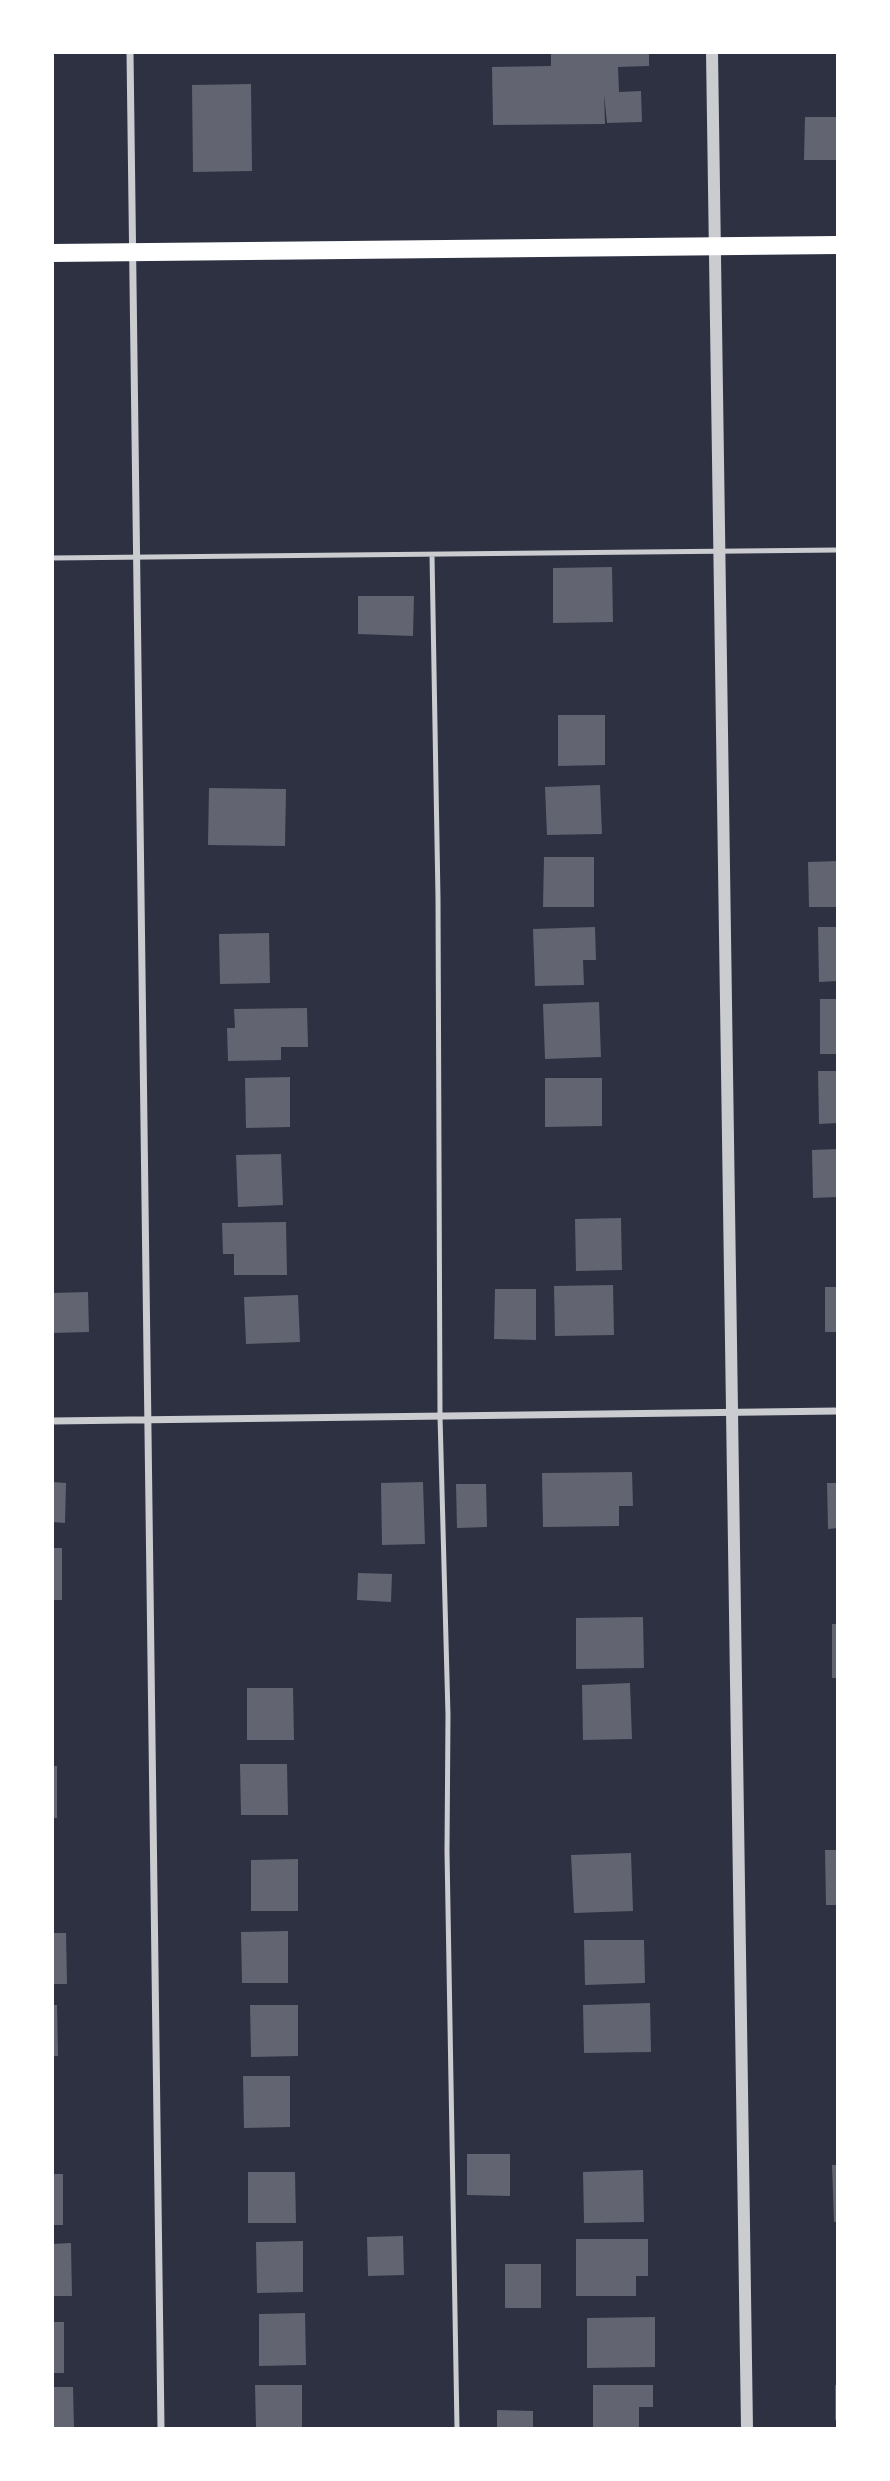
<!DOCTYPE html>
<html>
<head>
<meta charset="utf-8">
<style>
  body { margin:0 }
  #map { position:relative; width:890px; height:2481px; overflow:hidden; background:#2d3142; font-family:Roboto,sans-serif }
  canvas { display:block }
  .frame { position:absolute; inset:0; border:54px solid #fff; pointer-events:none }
</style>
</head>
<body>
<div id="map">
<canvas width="890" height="2481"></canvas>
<div class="frame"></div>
</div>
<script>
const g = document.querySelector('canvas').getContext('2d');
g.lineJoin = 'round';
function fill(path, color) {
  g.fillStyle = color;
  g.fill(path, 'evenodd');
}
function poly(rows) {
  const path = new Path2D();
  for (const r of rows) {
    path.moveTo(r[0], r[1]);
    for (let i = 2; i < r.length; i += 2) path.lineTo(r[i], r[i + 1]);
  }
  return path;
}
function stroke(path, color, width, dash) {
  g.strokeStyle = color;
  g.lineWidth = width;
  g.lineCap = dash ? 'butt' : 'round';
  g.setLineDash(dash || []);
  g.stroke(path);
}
const building = poly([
  [551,52,649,52,649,66,618,67,619,92,641,91,642,122,607,123,604,94,605,124,493,125,492,67,551,66],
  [251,84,252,171,193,172,192,85],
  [805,117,838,117,838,160,804,160],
  [612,567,613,622,553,623,553,568],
  [358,596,414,596,413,636,358,634],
  [558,715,605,715,605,765,558,766],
  [600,785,602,834,547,835,545,787],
  [209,788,286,789,285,846,208,845],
  [544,857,594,857,594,907,543,907],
  [838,861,838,907,809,907,808,862],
  [595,927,596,960,583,960,584,985,535,986,533,929],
  [818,927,838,927,838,981,819,982],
  [269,933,270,983,220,984,219,934],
  [820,999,838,999,838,1054,820,1054],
  [599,1002,601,1057,545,1059,543,1004],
  [307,1008,308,1047,281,1047,281,1060,228,1061,227,1028,235,1028,234,1009],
  [818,1071,838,1071,838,1123,819,1124],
  [290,1077,290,1127,246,1128,245,1078],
  [545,1078,602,1078,602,1126,545,1127],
  [838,1149,838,1197,813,1198,812,1150],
  [281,1154,283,1205,238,1207,236,1155],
  [621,1218,622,1270,576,1271,575,1219],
  [286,1222,287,1275,234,1275,234,1254,223,1254,222,1223],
  [613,1285,614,1335,555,1336,554,1286],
  [825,1287,838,1287,838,1332,825,1332],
  [495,1289,536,1289,536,1340,494,1339],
  [88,1292,89,1332,52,1333,52,1293],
  [298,1295,300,1342,246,1344,244,1297],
  [632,1472,633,1506,619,1506,619,1526,543,1527,542,1473],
  [52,1482,66,1483,65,1523,52,1522],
  [423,1482,425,1544,382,1545,381,1483],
  [827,1483,838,1483,838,1528,828,1529],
  [456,1484,486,1484,487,1527,457,1528],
  [52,1548,62,1548,62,1600,52,1600],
  [358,1573,392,1574,391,1602,357,1600],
  [643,1617,644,1668,576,1669,576,1618],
  [832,1624,838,1624,838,1678,832,1678],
  [630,1683,632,1739,583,1740,582,1685],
  [247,1688,293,1688,294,1740,247,1740],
  [240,1764,287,1764,288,1815,241,1815],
  [52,1766,57,1766,57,1818,52,1818],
  [825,1850,838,1850,838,1905,826,1905],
  [631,1853,633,1911,574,1913,571,1855],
  [298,1859,298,1911,251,1911,251,1860],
  [288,1931,288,1983,242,1983,241,1932],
  [52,1933,66,1933,67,1984,52,1984],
  [584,1940,644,1940,645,1983,585,1985],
  [650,2003,651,2052,584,2053,583,2005],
  [52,2005,57,2005,58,2056,52,2056],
  [250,2005,298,2005,298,2056,251,2057],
  [243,2076,290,2076,290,2127,244,2128],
  [467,2154,510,2154,510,2196,467,2195],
  [832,2165,838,2165,838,2222,834,2222],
  [643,2170,644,2222,584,2223,583,2172],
  [248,2172,295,2172,296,2223,248,2223],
  [52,2174,63,2174,63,2225,52,2225],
  [403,2236,404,2275,368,2276,367,2237],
  [576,2239,648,2239,648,2276,636,2276,636,2296,576,2296],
  [303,2241,303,2292,257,2293,256,2242],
  [71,2243,72,2296,52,2296,52,2244],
  [505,2264,541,2264,541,2308,505,2308],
  [305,2313,306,2365,259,2366,259,2314],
  [655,2317,655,2367,587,2368,587,2318],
  [52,2322,64,2322,64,2373,52,2373],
  [255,2385,302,2385,302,2428,256,2428],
  [593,2385,653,2385,653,2407,639,2407,639,2428,593,2428],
  [835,2385,838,2385,838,2420,835,2420],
  [52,2387,73,2387,74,2428,52,2428],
  [497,2410,533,2411,533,2428,497,2428]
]);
const service = poly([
  [432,555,438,898,440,1416,448,1715,447,1851,457,2428],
  [52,558,838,550]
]);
const minor = poly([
  [130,52,161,2428],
  [52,1421,838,1411]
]);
const tertiary = poly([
  [712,52,747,2428]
]);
const primary = poly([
  [52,253,838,245]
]);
fill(building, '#626471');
stroke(service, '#caccd0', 5);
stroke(minor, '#caccd0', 7);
stroke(tertiary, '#caccd0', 12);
stroke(primary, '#fff', 18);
</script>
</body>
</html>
